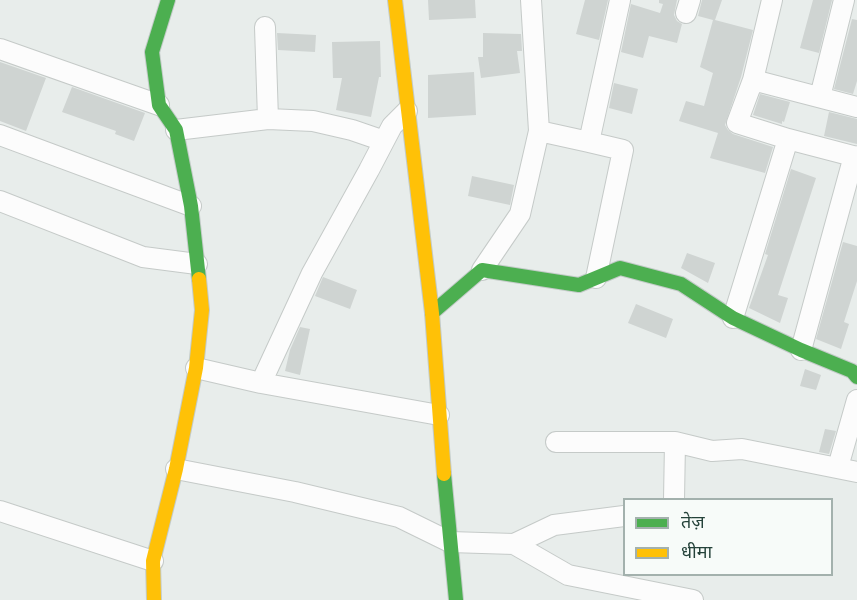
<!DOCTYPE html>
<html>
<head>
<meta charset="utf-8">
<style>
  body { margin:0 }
  #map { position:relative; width:857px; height:600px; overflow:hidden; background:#e8edeb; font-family:Cabin,"Noto Sans Devanagari",sans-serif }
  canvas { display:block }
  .legend { position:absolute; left:623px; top:498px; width:210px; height:78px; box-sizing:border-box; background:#f7fbf9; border:2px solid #a3b1ad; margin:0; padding:8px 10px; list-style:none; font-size:18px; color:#24423a }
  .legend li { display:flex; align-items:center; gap:12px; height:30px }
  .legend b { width:30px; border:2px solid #a3b1ad }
</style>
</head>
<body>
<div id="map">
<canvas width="857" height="600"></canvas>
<ul class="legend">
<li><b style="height:8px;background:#4caf50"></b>तेज़</li>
<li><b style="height:8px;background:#ffc107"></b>धीमा</li>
</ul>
</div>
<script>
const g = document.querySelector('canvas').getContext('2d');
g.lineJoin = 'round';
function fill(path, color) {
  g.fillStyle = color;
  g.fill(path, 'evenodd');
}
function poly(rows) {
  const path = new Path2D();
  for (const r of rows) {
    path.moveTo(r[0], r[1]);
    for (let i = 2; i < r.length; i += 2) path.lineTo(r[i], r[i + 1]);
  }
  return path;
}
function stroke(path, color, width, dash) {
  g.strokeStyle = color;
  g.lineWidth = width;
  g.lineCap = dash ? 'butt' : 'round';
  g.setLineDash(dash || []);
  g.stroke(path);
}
const building = poly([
  [428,0,475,0,476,18,429,20],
  [585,0,608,0,599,40,576,34],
  [659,0,677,0,674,15,677,21,682,24,677,43,649,36,643,58,621,52,631,4,660,13,663,4,659,3],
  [702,0,722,0,715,20,753,30,741,77,725,125,728,130,733,134,773,147,765,173,710,158,718,133,679,121,686,101,704,106,713,73,700,67,713,20,698,16],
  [813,0,832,0,819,53,800,48],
  [852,19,857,20,857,81,853,94,834,89],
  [277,33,316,35,315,52,278,50],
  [483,33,521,34,522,51,517,51,520,73,481,78,478,57,483,57],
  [380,41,381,77,379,77,371,117,336,110,342,78,333,78,332,42],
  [0,62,46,78,26,131,0,121],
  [474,72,476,115,428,118,428,75],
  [614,83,638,89,632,114,609,108],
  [72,87,145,113,134,141,115,134,116,131,62,112],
  [760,94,790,102,784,122,782,121,782,124,753,115],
  [829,112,857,119,857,144,824,136],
  [791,169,816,178,778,295,788,298,780,323,749,308,768,255,765,254],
  [472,176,514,185,510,205,468,196],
  [843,242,857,246,857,281,844,322,849,324,841,349,816,339],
  [687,253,715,263,708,283,681,268],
  [323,277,357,290,350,309,315,296],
  [636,304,673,319,666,338,628,323],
  [300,327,310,329,300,375,285,371,290,350],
  [805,369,821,375,816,390,800,386],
  [825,429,836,431,829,454,819,452]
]);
const street = poly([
  [772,0,753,80,737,123,788,139,857,157],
  [686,13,690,0],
  [265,27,268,119],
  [0,49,159,105],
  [753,80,857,107],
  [820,97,844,0],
  [176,130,268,119,313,121,352,130,384,141],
  [539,131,589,142,620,0],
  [0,135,191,206],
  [589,142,623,150,596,278],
  [0,201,143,257,197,264],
  [482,270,520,214,539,131,531,0],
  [733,318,788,139],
  [801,350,854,156],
  [196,368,261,383,439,415],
  [261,383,312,273,369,170,392,126,407,111],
  [556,442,675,442],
  [838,467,857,400],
  [176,469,295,492,399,517,450,542,514,544,554,525,624,516],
  [674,500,675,442,712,451,742,449,857,472],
  [0,511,153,561],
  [514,544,568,575,693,600]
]);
const fast = poly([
  [168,0,152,52,159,105,176,130,191,206,199,279],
  [432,313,482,270,579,285,620,268,681,284,733,318,801,350,852,371,857,377],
  [444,474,456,600]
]);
const slow = poly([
  [395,0,432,313,444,474],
  [154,600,153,561,176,469,196,368,202,310,199,279]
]);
fill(building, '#cfd4d2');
stroke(street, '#c5cac8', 22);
stroke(fast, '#c3cbc8', 16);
stroke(slow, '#c3cbc8', 16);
stroke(street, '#fcfcfc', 20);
stroke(fast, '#4caf50', 14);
stroke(slow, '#ffc107', 14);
</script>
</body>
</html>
